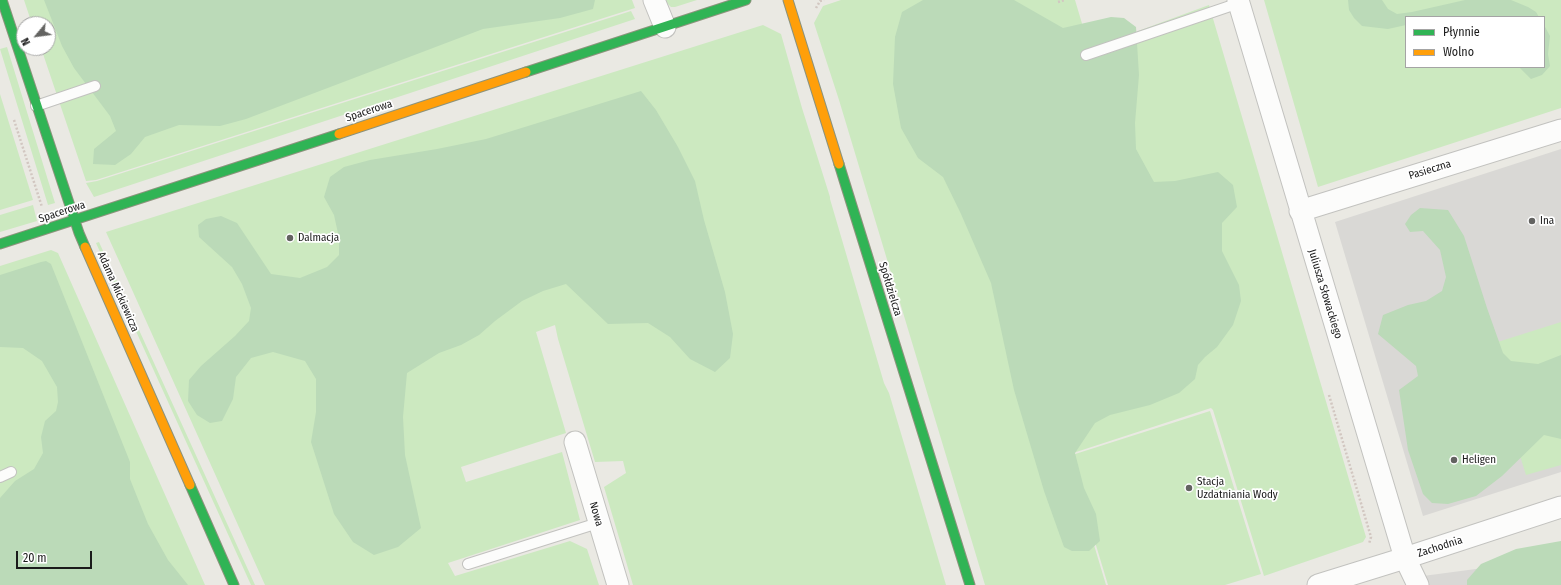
<!DOCTYPE html>
<html>
<head>
<meta charset="utf-8">
<style>
  body { margin:0 }
  #map { position:relative; width:1561px; height:585px; overflow:hidden; background:#eae9e3; font-family:"Fira Sans Condensed",sans-serif }
  canvas { display:block }
  .legend { position:absolute; left:1405px; top:16px; width:140px; height:52px; box-sizing:border-box; background:#fff; border:1px solid #a4a4a4; margin:0; padding:5px 7px; list-style:none; font-size:12px; color:#1b1b1b }
  .legend li { display:flex; align-items:center; gap:8px; height:20px }
  .legend b { width:20px; border:1px solid #a4a4a4 }
  .north { position:absolute; left:16px; top:16px; width:40px; height:40px; box-sizing:border-box; background:#fff; border:1px solid #a4a4a4; border-radius:50%; rotate:241deg; font-size:11px; font-weight:700; line-height:16px; text-align:center; color:#1b1b1b }
  .north::after { content:''; display:block; margin:auto; width:14px; height:18px; background:#636361; clip-path:polygon(50% 0,100% 100%,50% 72%,0 100%) }
  .scale { position:absolute; left:16px; top:551px; width:76px; height:18px; box-sizing:border-box; border:2px solid #1b1b1b; border-top:0; padding-left:5px; font-size:12px; line-height:14px; white-space:nowrap; color:#1b1b1b; -webkit-text-stroke:3px #fff; paint-order:stroke }
</style>
</head>
<body>
<div id="map">
<canvas width="1561" height="585"></canvas>
<ul class="legend">
<li><b style="height:5px;background:#30b455"></b>Płynnie</li>
<li><b style="height:5px;background:#ff9f0a"></b>Wolno</li>
</ul>
<div class="north">N</div>
<div class="scale">20 m</div>
</div>
<script>
const g = document.querySelector('canvas').getContext('2d');
g.lineJoin = 'round';
function fill(path, color) {
  g.fillStyle = color;
  g.fill(path, 'evenodd');
}
function poly(rows) {
  const path = new Path2D();
  for (const r of rows) {
    path.moveTo(r[0], r[1]);
    for (let i = 2; i < r.length; i += 2) path.lineTo(r[i], r[i + 1]);
  }
  return path;
}
function stroke(path, color, width, dash) {
  g.strokeStyle = color;
  g.lineWidth = width;
  g.lineCap = dash ? 'butt' : 'round';
  g.setLineDash(dash || []);
  g.stroke(path);
}
function write(font, color, halo, rows, align = 'center') {
  g.font = font + ' "Fira Sans Condensed",sans-serif';
  g.lineWidth = 3.5;
  g.setLineDash([]);
  g.textBaseline = 'middle';
  g.strokeStyle = halo;
  g.fillStyle = color;
  for (const [text, x, y, turn = 0] of rows) {
    g.save();
    g.translate(x, y);
    g.rotate((+turn || 0) * Math.PI / 180);
    g.textAlign = isNaN(turn) ? turn : align;
    if (halo) g.strokeText(text, 0, 0);
    g.fillText(text, 0, 0);
    g.restore();
  }
}
const residential = poly([
  [1561,149,1561,472,1423,516,1335,222],
  [1506,565,1561,585,1428,585,1423,576]
]);
const grass = poly([
  [24,0,632,0,635,8,96,180,86,181,41,48,48,48,48,24,32,24],
  [664,0,697,0,675,7,671,7],
  [841,0,1075,0,1089,47,1130,34,1209,5,1366,537,1363,542,1264,576,1213,410,1211,408,1067,455,1106,585,985,585,839,100,814,23,823,6],
  [1264,0,1561,0,1561,108,1318,187],
  [1406,17,1544,17,1544,67,1406,67],
  [631,11,635,19,94,197,86,183,97,181],
  [763,25,781,34,802,108,830,197,830,199,884,383,889,393,946,585,633,585,604,487,626,473,623,461,595,462,558,339,555,325,536,332,566,433,461,467,466,482,562,452,580,520,448,563,455,576,570,541,587,549,599,585,265,585,106,232],
  [7,47,55,203,48,205,0,49],
  [0,94,33,200,0,210],
  [33,205,37,221,0,232,0,215],
  [99,242,255,585,251,585,96,243],
  [51,250,58,253,205,585,0,585,0,266],
  [1561,322,1561,465,1526,475,1485,346],
  [1210,411,1261,574,1225,585,1108,585,1069,456]
]);
const forest = poly([
  [44,0,595,0,593,9,560,18,483,29,246,119,220,126,179,125,145,137,131,154,115,165,93,164,94,149,116,131,110,116,74,68,62,46],
  [923,0,1014,0,1063,28,1111,17,1124,18,1136,27,1139,75,1135,123,1136,149,1154,182,1175,181,1218,172,1233,185,1237,207,1222,223,1222,251,1239,285,1241,301,1233,325,1217,347,1205,357,1198,365,1195,379,1179,393,1150,405,1110,415,1095,423,1075,453,1084,488,1096,514,1100,541,1089,551,1072,551,1064,547,1044,491,1014,390,991,283,961,214,943,177,918,158,901,128,893,84,895,37,902,12],
  [1348,0,1382,0,1388,9,1397,14,1412,12,1465,0,1511,0,1528,7,1536,12,1539,17,1443,16,1406,17,1406,25,1388,29,1362,26,1354,18,1349,10],
  [1544,25,1550,36,1548,54,1550,66,1542,75,1531,79,1519,67,1544,67],
  [641,91,656,110,678,147,695,181,704,220,725,292,733,334,730,358,715,372,690,359,670,337,648,323,608,324,566,284,543,291,522,301,495,321,479,335,461,345,439,353,407,373,403,417,405,455,421,528,398,547,374,555,353,542,334,514,311,442,316,412,316,379,305,361,273,352,251,358,236,377,233,399,222,421,210,423,197,415,188,401,189,380,201,366,235,336,249,321,251,308,242,284,232,267,199,237,198,225,206,219,221,216,237,223,271,274,300,278,327,267,339,255,339,238,334,215,324,197,330,177,344,167,370,160,437,149,486,139],
  [1420,208,1448,210,1464,236,1487,308,1503,353,1511,361,1538,364,1561,355,1561,439,1544,435,1502,476,1476,496,1448,504,1432,503,1423,494,1408,450,1399,390,1418,376,1416,366,1378,334,1383,315,1408,305,1426,301,1442,291,1446,277,1440,250,1423,231,1410,232,1405,224,1411,215],
  [46,261,51,264,130,462,130,479,148,524,168,560,188,585,0,585,0,498,15,481,34,469,43,453,41,437,45,421,56,411,58,402,57,387,42,361,23,348,0,347,0,275,41,262],
  [1561,541,1561,585,1467,585,1467,580,1481,564,1516,549]
]);
const path = poly([
  [1058,2,1065,0],
  [816,8,820,1,824,0],
  [14,120,42,207],
  [1329,395,1371,537,1369,544]
]);
const lane = poly([
  [1086,55,1239,3],
  [36,106,95,86],
  [0,477,11,472],
  [468,564,598,523]
]);
const street = poly([
  [654,0,665,27],
  [1238,0,1405,558,1418,585],
  [1300,211,1561,130],
  [575,442,618,585],
  [1318,585,1405,558,1561,507]
]);
const fast = poly([
  [2,0,79,233,85,247],
  [526,72,746,0],
  [839,164,970,585],
  [0,244,339,134],
  [190,485,234,585]
]);
const slow = poly([
  [788,0,839,164],
  [339,134,526,72],
  [85,247,190,485]
]);
const markers = [
  [1532,221,4,"#636361"],
  [290,238,4,"#636361"],
  [1454,460,4,"#636361"],
  [1189,488,4,"#636361"]
];
const streetNames = [
  ["Spacerowa",369,111,-18],
  ["Pasieczna",1430,170,-17],
  ["Spacerowa",62,212,-18],
  ["Spółdzielcza",890,289,73],
  ["Adama Mickiewicza",118,292,66],
  ["Juliusza Słowackiego",1325,294,73],
  ["Nowa",596,514,73],
  ["Zachodnia",1440,547,-18]
];
const poiNames = [
  ["Ina",1540,221],
  ["Dalmacja",298,238],
  ["Heligen",1462,460],
  ["Stacja",1197,482],
  ["Uzdatniania Wody",1197,495]
];
fill(residential, '#d9d8d5');
fill(grass, '#cce9c0');
fill(forest, '#bbdab8');
stroke(lane, '#c2c2bf', 12);
stroke(street, '#c2c2bf', 23);
stroke(fast, '#8c937c', 11);
stroke(slow, '#8c937c', 11);
stroke(path, '#d2c7c1', 2.5, [2, 2]);
stroke(lane, '#fcfcfb', 10);
stroke(street, '#fcfcfb', 21);
stroke(fast, '#30b455', 9);
stroke(slow, '#ff9f0a', 9);
for (const [x, y, r, color] of markers) {
  const dot = new Path2D();
  dot.arc(x, y, r, 0, 2 * Math.PI);
  g.fillStyle = color;
  g.fill(dot);
  stroke(dot, '#fff', 1.5);
}
write('11px', '#1b1b1b', '#fff', streetNames);
write('11px', '#1b1b1b', '#fff', poiNames, 'left');
</script>
</body>
</html>
